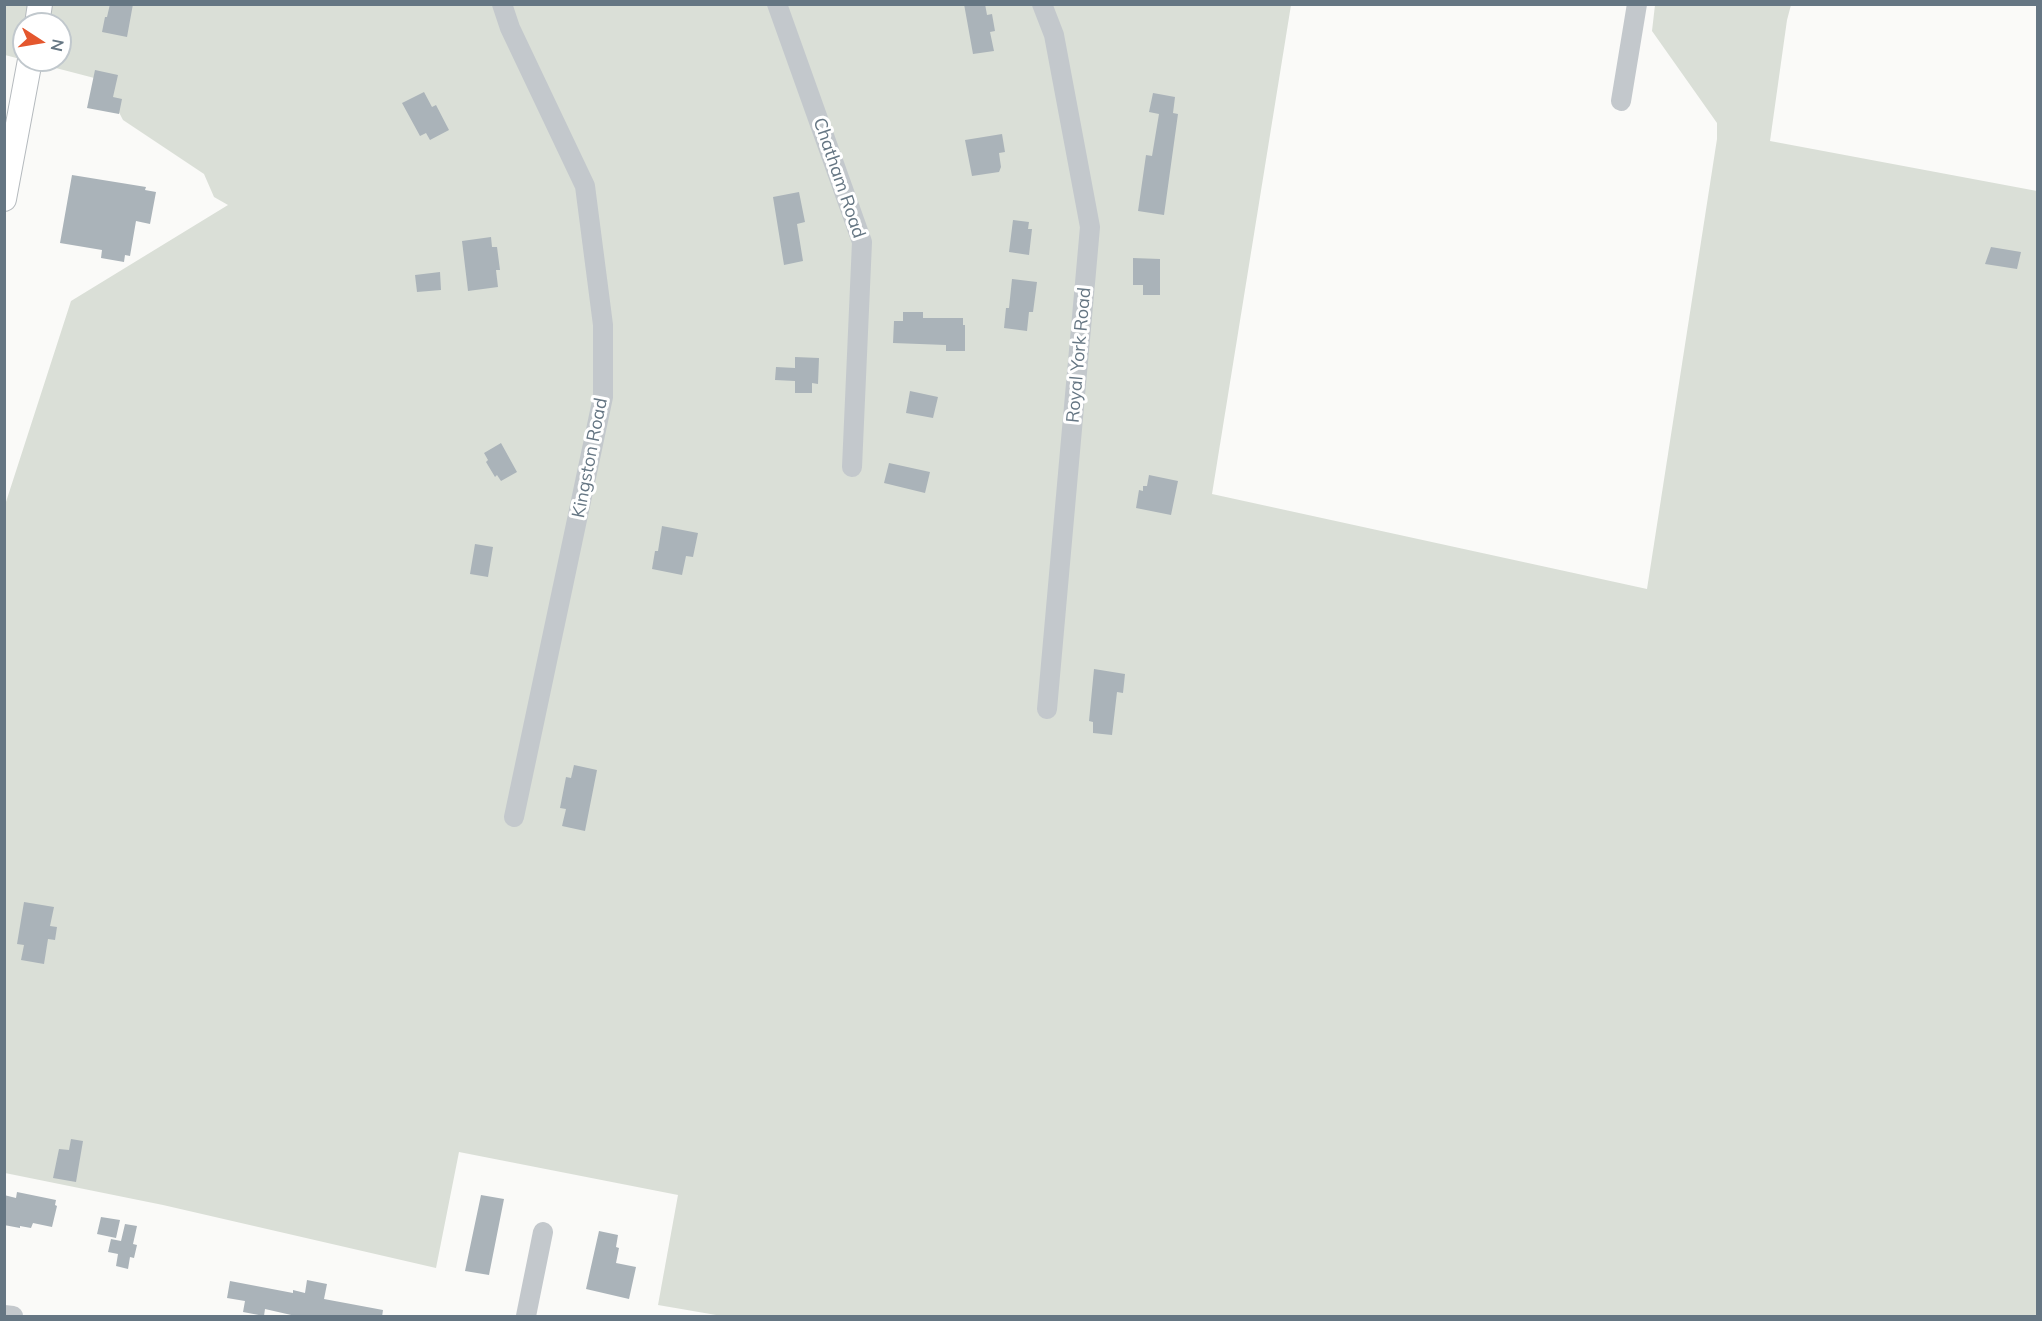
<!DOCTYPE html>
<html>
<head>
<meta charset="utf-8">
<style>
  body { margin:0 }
  #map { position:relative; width:2042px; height:1321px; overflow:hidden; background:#fafaf8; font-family:Mulish,sans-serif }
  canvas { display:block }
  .frame { position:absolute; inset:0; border:6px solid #657683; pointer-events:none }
  .north { position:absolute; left:12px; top:12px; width:60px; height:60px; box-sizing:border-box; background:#fff; border:2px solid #c1c8cd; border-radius:50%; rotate:102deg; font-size:16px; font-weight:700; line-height:24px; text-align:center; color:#657683 }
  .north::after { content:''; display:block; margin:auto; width:21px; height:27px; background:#e4572e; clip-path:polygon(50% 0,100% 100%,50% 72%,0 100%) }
</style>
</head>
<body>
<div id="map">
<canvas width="2042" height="1321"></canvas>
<div class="frame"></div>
<div class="north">N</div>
</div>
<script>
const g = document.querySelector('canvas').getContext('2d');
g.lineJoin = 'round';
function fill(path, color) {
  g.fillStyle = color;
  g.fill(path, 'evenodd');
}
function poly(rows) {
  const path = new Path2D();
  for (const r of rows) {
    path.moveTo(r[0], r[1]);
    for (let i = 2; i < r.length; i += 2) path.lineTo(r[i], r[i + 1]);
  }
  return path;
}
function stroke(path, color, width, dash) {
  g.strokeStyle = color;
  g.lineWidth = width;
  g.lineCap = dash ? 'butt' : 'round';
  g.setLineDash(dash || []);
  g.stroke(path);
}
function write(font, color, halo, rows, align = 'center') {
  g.font = font + ' Mulish,sans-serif';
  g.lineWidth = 6;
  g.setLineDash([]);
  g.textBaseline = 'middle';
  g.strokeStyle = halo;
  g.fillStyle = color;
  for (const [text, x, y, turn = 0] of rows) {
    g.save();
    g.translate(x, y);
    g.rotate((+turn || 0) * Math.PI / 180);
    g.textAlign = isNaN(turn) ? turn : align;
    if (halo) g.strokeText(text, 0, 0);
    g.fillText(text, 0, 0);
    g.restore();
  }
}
const green = poly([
  [4,5,1291,5,1212,494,1647,589,1717,139,1717,123,1652,31,1655,5,1791,5,1787,20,1770,141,2037,191,2037,1316,722,1316,658,1305,678,1195,459,1152,436,1268,163,1205,5,1173,5,505,71,301,228,205,214,197,204,174,123,120,102,80,25,60,60,60,60,24,24,24,24,60,5,55]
]);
const building = poly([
  [110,4,133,4,127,37,102,32,105,17,107,17],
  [964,4,985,4,987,15,992,14,995,31,990,32,994,51,973,54],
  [95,70,118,75,113,97,122,99,119,114,87,108],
  [424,92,432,107,436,105,449,130,430,140,426,133,420,136,402,103],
  [1153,93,1175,97,1173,113,1178,114,1164,215,1138,211,1146,155,1152,156,1159,114,1149,112],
  [1002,134,1005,152,999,153,1001,167,999,172,972,176,965,140],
  [72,175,146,187,145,190,156,192,150,224,136,221,130,256,125,255,124,262,101,258,102,250,60,243],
  [799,192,805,222,797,224,803,261,784,265,773,197],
  [1013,220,1029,222,1028,229,1032,229,1029,255,1009,252],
  [491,237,492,247,497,247,500,270,496,270,498,287,468,291,462,241],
  [1991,247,2021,252,2017,269,1985,264],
  [1133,258,1160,259,1160,295,1143,295,1143,285,1133,285],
  [440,272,441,290,417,292,415,275],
  [1012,279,1037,282,1033,312,1029,312,1027,331,1004,328,1006,308,1009,308],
  [903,312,923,312,923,318,963,318,963,325,965,325,965,351,946,351,946,345,893,343,894,321,903,321],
  [795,357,819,358,818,384,812,383,812,393,795,393,795,381,775,380,776,367,795,368],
  [910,391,938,397,933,418,906,413],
  [501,443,517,472,501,481,497,475,495,477,486,462,488,460,484,453],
  [889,463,930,472,925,493,884,483],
  [1149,475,1178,481,1171,515,1136,508,1139,490,1143,491,1143,486,1147,486],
  [662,526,698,533,693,557,686,556,682,575,652,569,655,551,658,551],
  [475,544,493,547,488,577,470,574],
  [1094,669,1125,674,1123,693,1117,692,1112,735,1093,733,1093,722,1089,721],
  [574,765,597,770,585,831,562,826,566,809,560,808,566,777,571,778],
  [24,902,54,907,50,926,57,927,55,940,48,939,44,964,21,960,24,945,17,944],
  [71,1139,83,1141,76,1182,53,1178,59,1149,69,1150],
  [17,1192,56,1200,55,1205,57,1206,52,1227,33,1223,31,1228,20,1226,20,1228,4,1225,4,1195,16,1198],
  [481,1195,504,1199,489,1275,465,1271],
  [101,1217,120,1220,116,1238,97,1234],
  [125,1224,137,1226,133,1244,137,1245,134,1258,130,1257,128,1269,116,1266,118,1254,108,1252,111,1239,121,1241],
  [599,1231,618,1235,616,1247,619,1248,616,1263,636,1267,629,1299,586,1289],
  [307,1280,327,1284,324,1299,383,1310,382,1317,300,1317,265,1309,264,1316,243,1312,245,1301,227,1298,230,1281,293,1293,293,1290,305,1293]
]);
const minor = poly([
  [502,4,510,28,585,186,603,325,603,397,514,817],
  [777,4,862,242,852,467],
  [1042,4,1054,35,1090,227,1047,709],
  [1621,101,1637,4],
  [4,1315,13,1316],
  [526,1316,543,1232]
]);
const major = poly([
  [37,24,40,4],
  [4,199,30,60]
]);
const streetNames = [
  ["Chatham Road",839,178,71],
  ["Royal York Road",1079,355,-85],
  ["Kingston Road",590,458,-79]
];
fill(green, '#dadfd7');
fill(building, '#aab3b9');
stroke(major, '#b5babe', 26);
stroke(minor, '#c3c8cc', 20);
stroke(major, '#fff', 24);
write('18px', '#657683', '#fff', streetNames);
</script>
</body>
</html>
